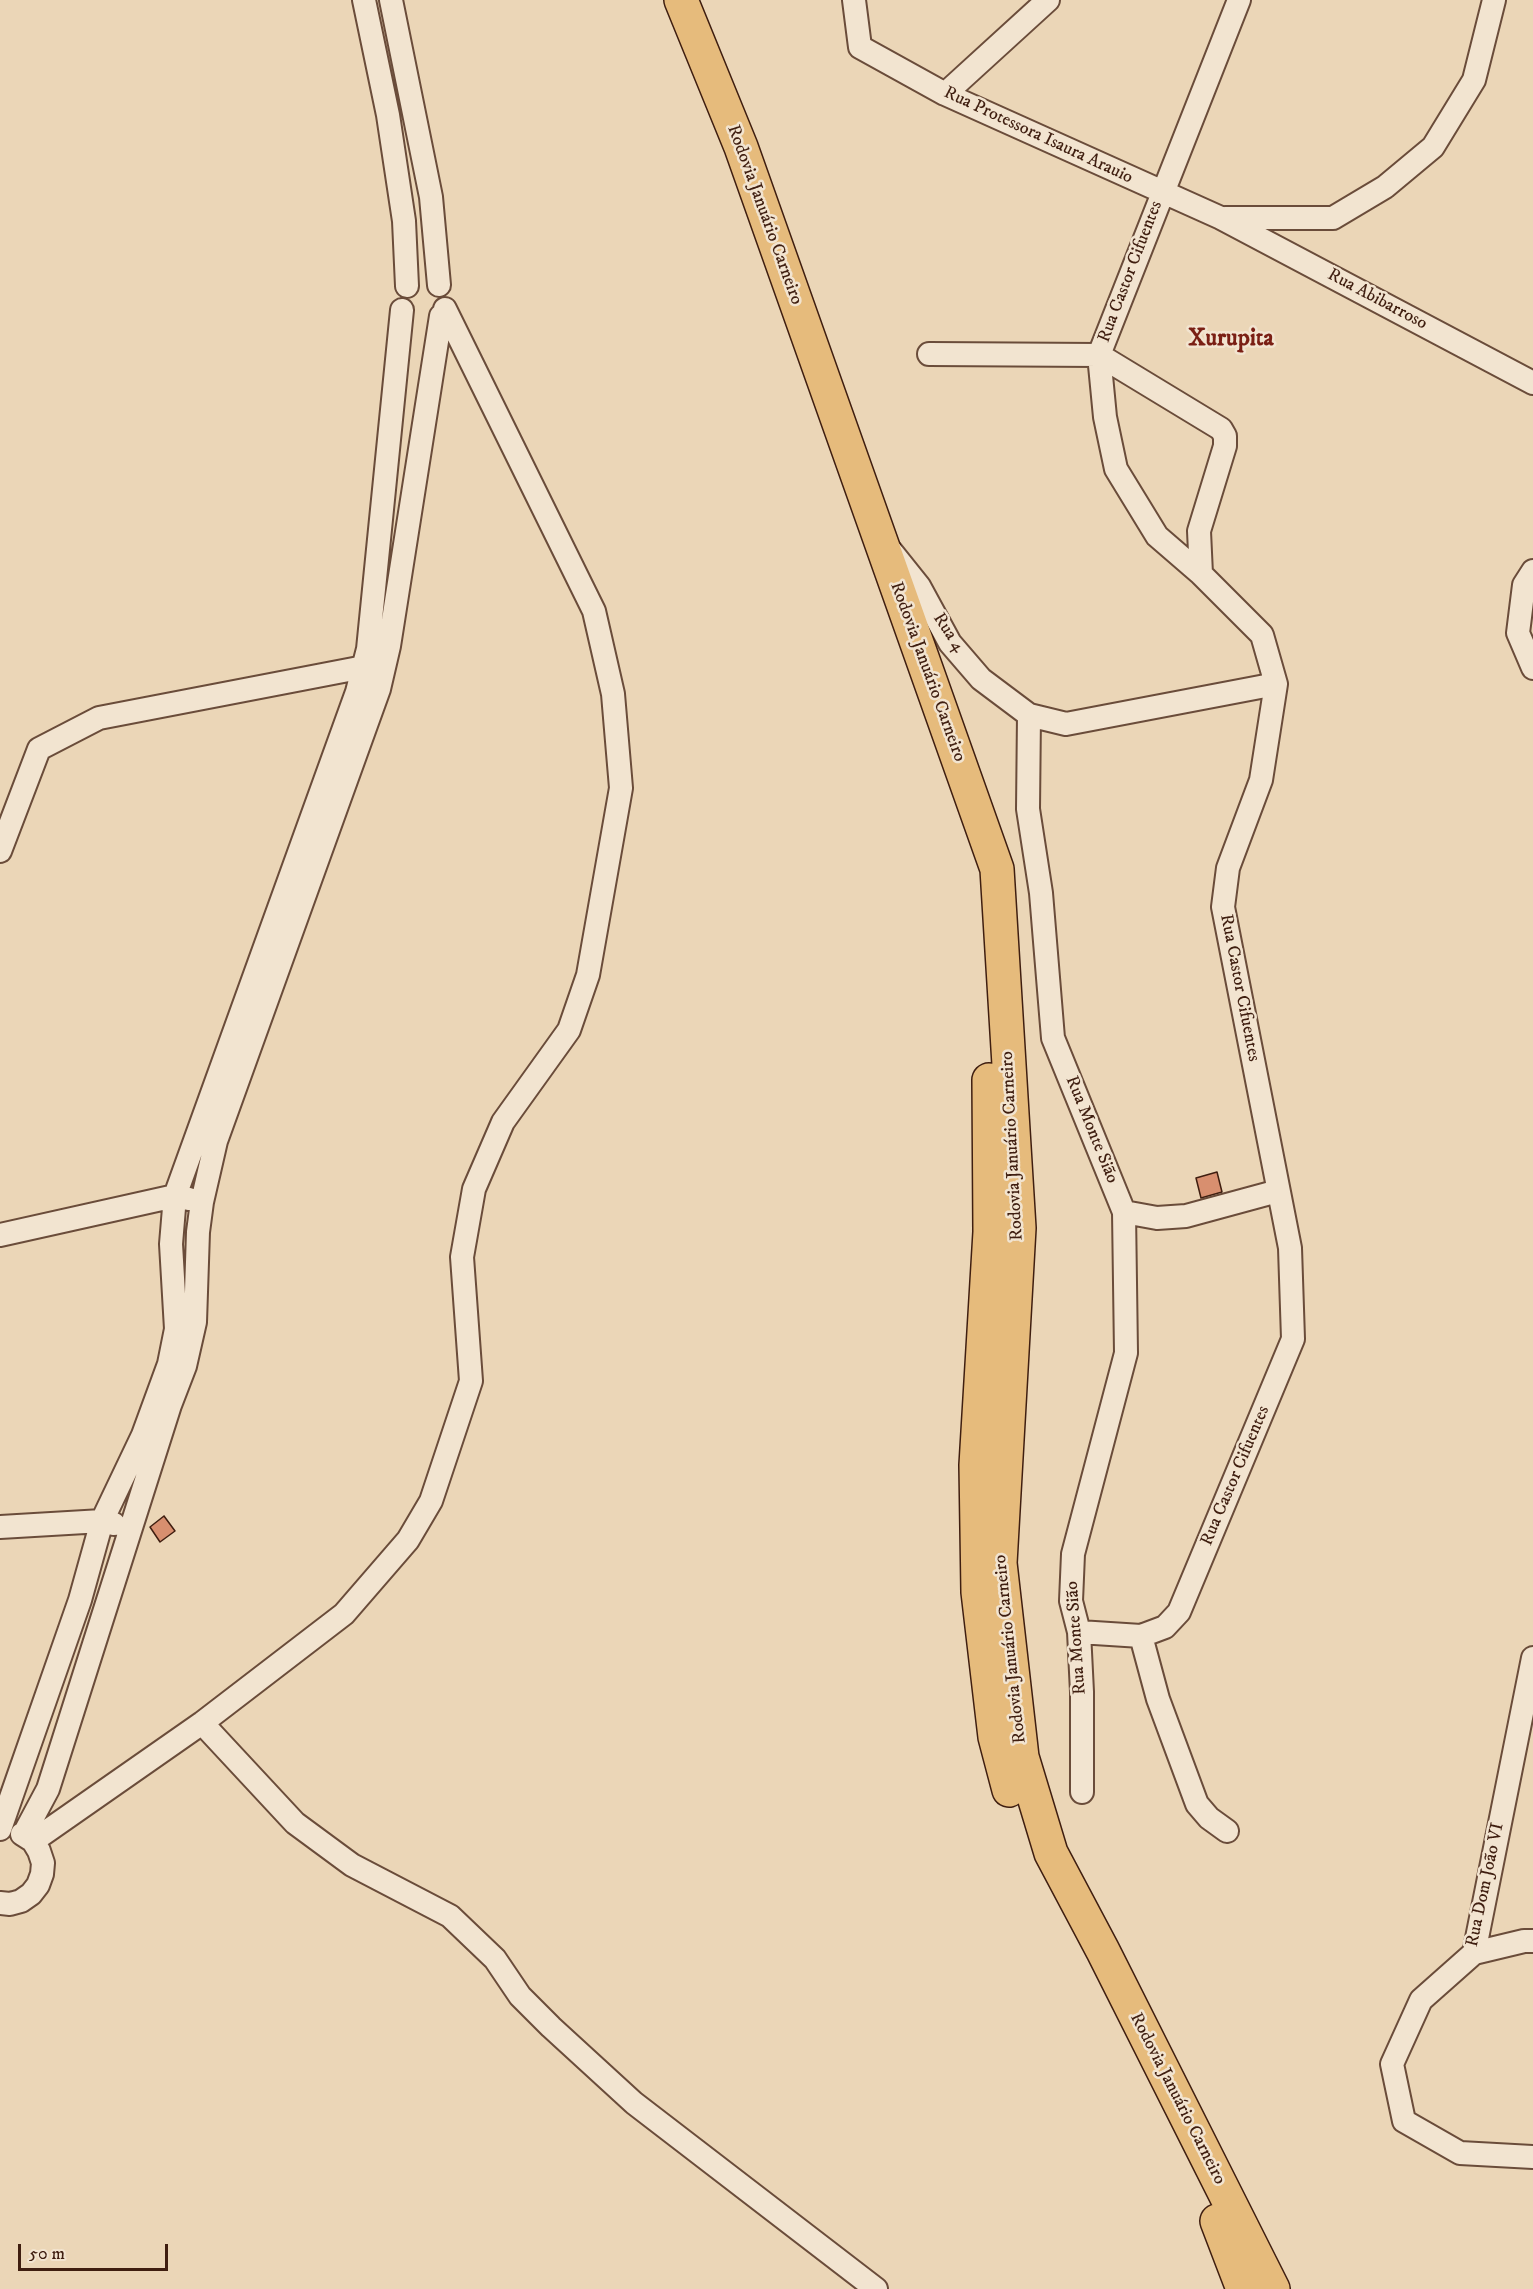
<!DOCTYPE html>
<html>
<head>
<meta charset="utf-8">
<style>
  body { margin:0 }
  #map { position:relative; width:1533px; height:2289px; overflow:hidden; background:#ebd6b7; font-family:"IM FELL DW Pica",serif }
  canvas { display:block }
  .scale { position:absolute; left:18px; top:2244px; width:150px; height:27px; box-sizing:border-box; border:3px solid #3f1e10; border-top:0; padding-left:8px; font-size:18px; line-height:21px; white-space:nowrap; color:#3f1e10; -webkit-text-stroke:4px #f2e4d0; paint-order:stroke }
</style>
</head>
<body>
<div id="map">
<canvas width="1533" height="2289"></canvas>
<div class="scale">50 m</div>
</div>
<script>
const g = document.querySelector('canvas').getContext('2d');
g.lineJoin = 'round';
function fill(path, color) {
  g.fillStyle = color;
  g.fill(path, 'evenodd');
}
function poly(rows) {
  const path = new Path2D();
  for (const r of rows) {
    path.moveTo(r[0], r[1]);
    for (let i = 2; i < r.length; i += 2) path.lineTo(r[i], r[i + 1]);
  }
  return path;
}
function stroke(path, color, width, dash) {
  g.strokeStyle = color;
  g.lineWidth = width;
  g.lineCap = dash ? 'butt' : 'round';
  g.setLineDash(dash || []);
  g.stroke(path);
}
function write(font, color, halo, rows, align = 'center') {
  g.font = font + ' "IM FELL DW Pica",serif';
  g.lineWidth = 5;
  g.setLineDash([]);
  g.textBaseline = 'middle';
  g.strokeStyle = halo;
  g.fillStyle = color;
  for (const [text, x, y, turn = 0] of rows) {
    g.save();
    g.translate(x, y);
    g.rotate((+turn || 0) * Math.PI / 180);
    g.textAlign = isNaN(turn) ? turn : align;
    if (halo) g.strokeText(text, 0, 0);
    g.fillText(text, 0, 0);
    g.restore();
  }
}
const building = poly([
  [1217,1172,1222,1192,1201,1198,1196,1178,1217,1172],
  [164,1516,175,1531,160,1542,150,1527,164,1516]
]);
const minor = poly([
  [364,0,388,115,404,221,407,286],
  [391,0,431,197,439,285],
  [854,0,860,47,945,94,1221,218,1533,383],
  [945,94,1048,0],
  [1225,218,1333,218,1385,187,1433,147,1474,80,1494,0],
  [929,354,1099,355,1221,429,1225,436,1225,446,1199,531,1201,574],
  [891,551,919,586,950,643,981,679,1029,715,1066,724,1276,684],
  [1533,571,1524,585,1518,633,1533,668],
  [1029,715,1028,809,1041,893,1053,1038,1124,1212,1126,1353,1073,1554,1071,1601,1079,1632,1082,1692,1082,1792],
  [0,851,39,749,99,718,364,667,375,673],
  [1124,1212,1157,1218,1186,1216,1278,1191],
  [0,1235,175,1196,189,1199],
  [0,1527,102,1521,114,1524],
  [1079,1632,1141,1636,1165,1627,1179,1612,1293,1339,1290,1248,1223,907,1228,868,1261,780,1276,684,1262,635,1201,574,1157,536,1116,469,1105,417,1099,355,1239,0],
  [1141,1636,1158,1699,1197,1804,1209,1818,1227,1831],
  [1533,1658,1474,1953,1421,2000,1392,2064,1404,2121,1460,2153,1533,2157],
  [202,1723,295,1823,352,1865,450,1916,495,1959,520,1996,551,2027,634,2103,876,2289],
  [0,1829,80,1600,102,1521,143,1435,169,1364,176,1329,171,1244,175,1196,357,692,368,649,402,310],
  [24,1834,48,1789,170,1405,185,1366,195,1322,198,1232,202,1202,216,1141,379,689,389,646,441,316],
  [33,1841,202,1723,344,1614,408,1540,431,1501,471,1381,462,1257,474,1189,503,1122,569,1030,588,975,621,788,613,694,594,611,445,309],
  [0,1903,10,1904,21,1901,31,1894,38,1885,42,1874,43,1863,39,1851,33,1841,22,1834],
  [1474,1953,1524,1941,1533,1941]
]);
const trunk = poly([
  [681,0,741,147,997,869,1019,1228,1000,1563,1022,1757,1051,1853,1103,1951,1273,2289],
  [989,1080,990,1232,976,1465,978,1592,995,1737,1009,1790],
  [1217,2221,1243,2289]
]);
const streetNames = [
  ["Rua Protessora Isaura Arauio",1038,136,25],
  ["Rodovia Januário Carneiro",764,215,70],
  ["Rua Castor Cifuentes",1131,272,-69],
  ["Rua Abibarroso",1377,300,28],
  ["Rua 4",948,633,57],
  ["Rodovia Januário Carneiro",927,672,70],
  ["Rua Castor Cifuentes",1239,988,79],
  ["Rua Monte Sião",1091,1130,68],
  ["Rodovia Januário Carneiro",1013,1146,-93],
  ["Rua Castor Cifuentes",1236,1476,-67],
  ["Rua Monte Sião",1077,1638,-94],
  ["Rodovia Januário Carneiro",1011,1649,-96],
  ["Rua Dom João VI",1486,1885,-78],
  ["Rodovia Januário Carneiro",1177,2099,63]
];
const districtNames = [
  ["Xurupita",1231,340]
];
fill(building, '#d88f6f');
stroke(building, '#3f1e10', 1.5);
stroke(minor, '#6a4c3a', 26);
stroke(trunk, '#3f1e10', 36);
stroke(minor, '#f2e4d0', 22);
stroke(trunk, '#e6bb7c', 33);
write('18px', '#3f1e10', '#f2e4d0', streetNames);
write('bold 24px', '#7a1f14', '#f2e4d0', districtNames);
</script>
</body>
</html>
